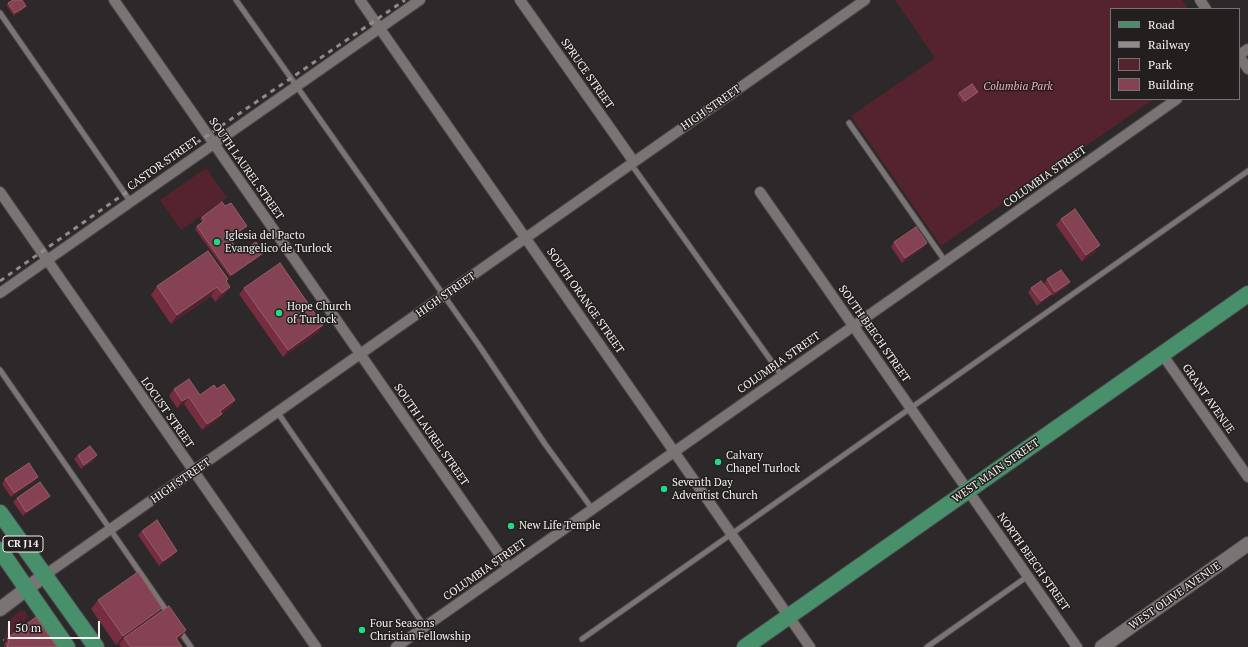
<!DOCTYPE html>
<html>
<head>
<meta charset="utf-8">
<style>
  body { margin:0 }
  #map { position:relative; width:1248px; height:647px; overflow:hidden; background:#2d2829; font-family:"PT Serif",serif }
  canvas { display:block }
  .legend { position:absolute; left:1110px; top:8px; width:130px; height:92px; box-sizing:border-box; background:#231f1f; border:1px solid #777373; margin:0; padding:5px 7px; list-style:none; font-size:12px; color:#f5f2f2 }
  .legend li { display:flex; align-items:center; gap:8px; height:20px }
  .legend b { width:20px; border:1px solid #777373 }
  .scale { position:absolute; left:8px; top:621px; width:92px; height:18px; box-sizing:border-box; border:2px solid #f5f2f2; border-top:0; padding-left:5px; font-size:12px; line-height:14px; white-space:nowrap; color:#f5f2f2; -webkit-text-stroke:3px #231f1f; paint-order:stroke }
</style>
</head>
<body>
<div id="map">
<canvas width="1248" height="647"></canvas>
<ul class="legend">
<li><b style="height:5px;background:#488f6b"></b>Road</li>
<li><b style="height:5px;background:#908c8c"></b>Railway</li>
<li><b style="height:11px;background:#54232d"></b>Park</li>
<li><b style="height:11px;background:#854253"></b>Building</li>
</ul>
<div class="scale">50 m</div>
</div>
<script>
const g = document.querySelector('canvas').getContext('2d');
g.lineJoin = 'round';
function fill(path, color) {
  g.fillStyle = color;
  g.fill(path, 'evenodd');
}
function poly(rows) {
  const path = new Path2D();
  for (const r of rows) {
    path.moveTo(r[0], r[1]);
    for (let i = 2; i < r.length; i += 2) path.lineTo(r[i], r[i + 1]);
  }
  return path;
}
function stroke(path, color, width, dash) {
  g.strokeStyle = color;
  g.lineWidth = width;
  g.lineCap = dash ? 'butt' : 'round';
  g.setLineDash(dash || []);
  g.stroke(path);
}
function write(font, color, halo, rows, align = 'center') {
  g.font = font + ' "PT Serif",serif';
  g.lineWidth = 3;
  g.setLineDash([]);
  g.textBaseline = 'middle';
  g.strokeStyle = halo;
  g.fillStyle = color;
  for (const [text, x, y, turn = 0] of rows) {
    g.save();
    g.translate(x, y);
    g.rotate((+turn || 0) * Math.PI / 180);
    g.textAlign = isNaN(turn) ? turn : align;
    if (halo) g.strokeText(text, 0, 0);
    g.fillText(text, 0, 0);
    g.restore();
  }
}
const green = poly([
  [895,0,1182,0,1188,9,1111,9,1111,99,1154,99,941,246,851,116,935,58],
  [206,168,227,198,181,230,160,200],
  [20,611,25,611,29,617,23,622,25,625,7,639,4,639,10,619]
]);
const path = poly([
  [3,640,8,639]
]);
const lane = poly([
  [236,0,478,344,545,444,593,510],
  [0,13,130,201],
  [849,123,945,261],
  [631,164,782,376],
  [0,370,168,613],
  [278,413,425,627],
  [179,630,191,647],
  [582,639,1248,171],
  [927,647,1028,576]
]);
const street = poly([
  [114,0,509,568],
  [360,0,810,647],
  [520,0,634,162],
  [1200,0,1206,9],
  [1239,55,1248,49],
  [1239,56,1248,69],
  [0,192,316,647],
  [760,192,1077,647],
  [0,293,420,0],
  [1162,354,1248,477],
  [45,575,865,0],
  [396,647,1177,99]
]);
const secondary = poly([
  [0,609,45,575],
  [1102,647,1248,544]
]);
const primary = poly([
  [0,513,96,647],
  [0,550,67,647],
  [745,647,1248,294]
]);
const rail = poly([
  [0,281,208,135,405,0]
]);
const wall = poly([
  [8,3,26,6,25,8,14,16,7,6],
  [978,92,976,94,963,103,957,95,959,93],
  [225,206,247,226,245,228,229,239,240,253,262,255,230,277,195,229,197,226,202,222,200,219,202,217],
  [1061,219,1095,252,1082,262,1056,225],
  [894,242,924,247,902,263,891,247],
  [228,279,226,281,224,296,215,302,211,296,171,324,151,295,157,286],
  [1047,279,1066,287,1052,296,1051,294,1048,298,1037,306,1028,292,1031,288,1049,291,1044,284],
  [244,288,319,332,283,357,239,294],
  [174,389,200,395,217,389,231,407,221,414,217,420,202,430,184,404,177,408,169,396],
  [78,455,97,455,94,460,81,469,74,459],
  [5,479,35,481,11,497,2,484],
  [50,496,46,500,23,516,13,502,17,498],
  [142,531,174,555,159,566,138,535],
  [98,600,160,612,186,630,181,637,177,640,182,647,121,647,119,644,121,642,116,645,91,609],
  [10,636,57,647,4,647,5,643]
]);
const shadedWall = poly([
  [26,6,25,8,14,16,15,13],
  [978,92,976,94,963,103,965,101],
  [247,226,245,228,227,240,229,238],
  [927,243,924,247,902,263,905,258],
  [1100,245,1095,252,1082,262,1086,255],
  [263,253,262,255,230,277,231,275],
  [1070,282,1066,287,1052,296,1055,292],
  [217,287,211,296,171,324,177,315],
  [230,287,224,296,215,302,222,293],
  [1051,294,1048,298,1037,306,1041,301],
  [323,325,319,332,283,357,288,350],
  [189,397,184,404,177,408,182,401],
  [235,400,231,407,215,418,220,411],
  [222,414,217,420,202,430,207,424],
  [97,455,94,460,81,469,84,465],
  [38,477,35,481,11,497,14,493],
  [50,496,46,500,23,516,26,512],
  [177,551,174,555,159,566,163,561],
  [162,608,156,617,124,638,121,642,116,645,123,636],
  [186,630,181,637,171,645,176,638]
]);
const building = poly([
  [13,0,22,0,26,6,15,13,8,3,13,0],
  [972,84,978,92,965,101,959,93,972,84],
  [222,202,225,206,231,203,247,226,229,238,240,253,256,242,263,253,231,275,197,226,204,221,202,217,222,202],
  [1075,209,1100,245,1086,255,1061,219,1075,209],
  [916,227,927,243,905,258,894,242,916,227],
  [208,251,228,279,226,281,230,287,222,293,217,287,177,315,157,286,208,251],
  [280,263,323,325,288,350,244,288,280,263],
  [1061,270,1070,282,1055,292,1047,279,1061,270],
  [1041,281,1051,294,1041,301,1031,288,1041,281],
  [189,379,200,395,214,385,217,389,224,384,235,400,220,411,222,414,207,424,189,397,182,401,174,389,189,379],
  [90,446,97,455,84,465,78,455,90,446],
  [29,463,38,477,14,493,5,479,29,463],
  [40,482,50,496,26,512,17,498,40,482],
  [157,520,177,551,163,561,142,531,157,520],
  [138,572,162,608,123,636,98,600,138,572],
  [169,606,186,630,176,638,182,647,131,647,124,638,169,606],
  [36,617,57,647,7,647,10,636,36,617]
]);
const markers = [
  [217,242,4,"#25d886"],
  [279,313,4,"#25d886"],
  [718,462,4,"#25d886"],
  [664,489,4,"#25d886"],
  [511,526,4,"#25d886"],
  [362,630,4,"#25d886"]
];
const shields = [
  [23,544,40]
];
const shieldNames = [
  ["CR J14",23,544]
];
const streetNames = [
  ["SPRUCE STREET",587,74,55],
  ["HIGH STREET",711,108,-35],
  ["CASTOR STREET",163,164,-35],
  ["SOUTH LAUREL STREET",246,169,55],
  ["COLUMBIA STREET",1045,177,-35],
  ["HIGH STREET",446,295,-35],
  ["SOUTH ORANGE STREET",585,301,55],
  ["SOUTH BEECH STREET",874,334,55],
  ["COLUMBIA STREET",779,363,-35],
  ["GRANT AVENUE",1208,399,55],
  ["LOCUST STREET",167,413,55],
  ["SOUTH LAUREL STREET",431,435,55],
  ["WEST MAIN STREET",996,471,-35],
  ["HIGH STREET",181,481,-35],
  ["NORTH BEECH STREET",1033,562,55],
  ["COLUMBIA STREET",485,570,-35],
  ["WEST OLIVE AVENUE",1175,596,-35]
];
const parkNames = [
  ["Columbia Park",1018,87]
];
const poiNames = [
  ["Iglesia del Pacto",225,236],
  ["Evangelico de Turlock",225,249],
  ["Hope Church",287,307],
  ["of Turlock",287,320],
  ["Calvary",726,456],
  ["Chapel Turlock",726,469],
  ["Seventh Day",672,483],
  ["Adventist Church",672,496],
  ["New Life Temple",519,526],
  ["Four Seasons",370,624],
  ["Christian Fellowship",370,637]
];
fill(green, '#54232d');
stroke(lane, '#4b4748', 7);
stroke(street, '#4b4748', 12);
stroke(secondary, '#4b4748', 16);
stroke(primary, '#4b4748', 18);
stroke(path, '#807b7c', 2, [1, 3]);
stroke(lane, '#7a7475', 5);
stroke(street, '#7a7475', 10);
stroke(secondary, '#7a7475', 14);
stroke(primary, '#488f6b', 16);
stroke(rail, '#908c8c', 3, [5, 5]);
fill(wall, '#772d40');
fill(shadedWall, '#54222f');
fill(building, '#854253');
stroke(building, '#965e6c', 1);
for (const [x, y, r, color] of markers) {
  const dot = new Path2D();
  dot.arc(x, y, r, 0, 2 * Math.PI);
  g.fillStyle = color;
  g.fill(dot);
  stroke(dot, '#231f1f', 1.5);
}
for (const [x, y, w] of shields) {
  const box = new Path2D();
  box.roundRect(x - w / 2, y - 8, w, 16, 3);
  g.fillStyle = '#231f1f';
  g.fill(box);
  stroke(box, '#f5f2f2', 1);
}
write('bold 10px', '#f5f2f2', null, shieldNames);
write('11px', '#f5f2f2', '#231f1f', streetNames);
write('italic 11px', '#f4acb7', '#231f1f', parkNames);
write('11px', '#f5f2f2', '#231f1f', poiNames, 'left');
</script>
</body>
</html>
